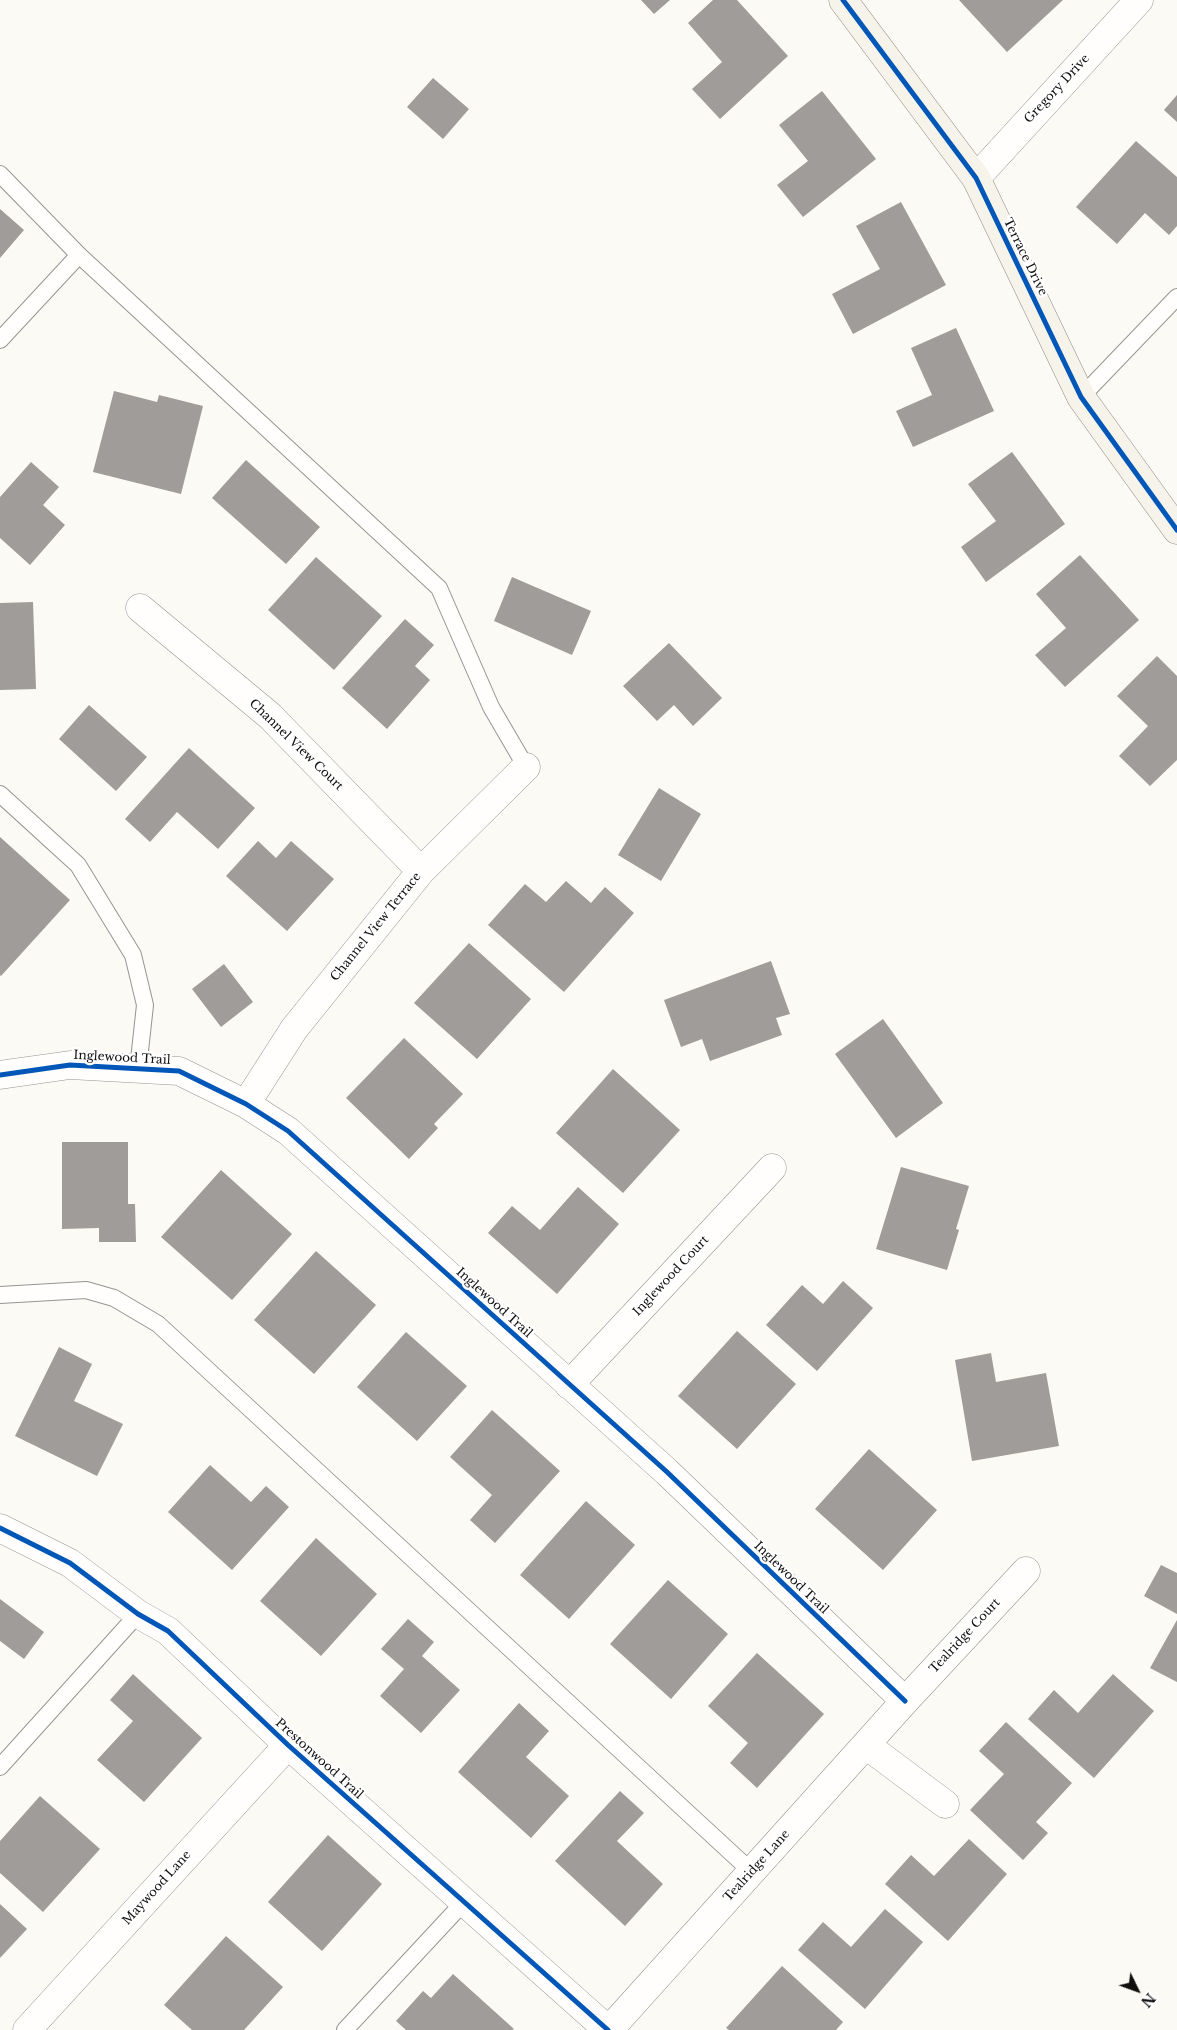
<!DOCTYPE html>
<html>
<head>
<meta charset="utf-8">
<style>
  body { margin:0 }
  #map { position:relative; width:1177px; height:2030px; overflow:hidden; background:#fcfaf4; font-family:"Libre Baskerville",serif }
  canvas { display:block }
  .north { position:absolute; left:1112px; top:1965px; width:50px; height:50px; -webkit-text-stroke:4px #fff; paint-order:stroke; rotate:132deg; font-size:14px; font-weight:700; line-height:20px; text-align:center; color:#0f0f0f }
  .north::after { content:''; display:block; margin:auto; width:18px; height:22px; background:#0f0f0f; clip-path:polygon(50% 0,100% 100%,50% 72%,0 100%) }
</style>
</head>
<body>
<div id="map">
<canvas width="1177" height="2030"></canvas>
<div class="north">N</div>
</div>
<script>
const g = document.querySelector('canvas').getContext('2d');
g.lineJoin = 'round';
function fill(path, color) {
  g.fillStyle = color;
  g.fill(path, 'evenodd');
}
function poly(rows) {
  const path = new Path2D();
  for (const r of rows) {
    path.moveTo(r[0], r[1]);
    for (let i = 2; i < r.length; i += 2) path.lineTo(r[i], r[i + 1]);
  }
  return path;
}
function stroke(path, color, width, dash) {
  g.strokeStyle = color;
  g.lineWidth = width;
  g.lineCap = dash ? 'butt' : 'round';
  g.setLineDash(dash || []);
  g.stroke(path);
}
function write(font, color, halo, rows, align = 'center') {
  g.font = font + ' "Libre Baskerville",serif';
  g.lineWidth = 5;
  g.setLineDash([]);
  g.textBaseline = 'middle';
  g.strokeStyle = halo;
  g.fillStyle = color;
  for (const [text, x, y, turn = 0] of rows) {
    g.save();
    g.translate(x, y);
    g.rotate((+turn || 0) * Math.PI / 180);
    g.textAlign = isNaN(turn) ? turn : align;
    if (halo) g.strokeText(text, 0, 0);
    g.fillText(text, 0, 0);
    g.restore();
  }
}
const building = poly([
  [641,0,670,0,654,14],
  [713,0,737,0,788,56,720,119,692,89,722,62,688,23],
  [959,0,1063,0,1007,52],
  [433,78,469,109,443,139,407,107],
  [822,91,876,159,803,217,777,185,808,161,779,125],
  [1177,95,1177,122,1164,110],
  [1136,141,1177,177,1177,226,1169,235,1145,213,1117,244,1076,207],
  [901,202,946,285,853,334,832,294,880,269,856,226],
  [0,209,24,230,0,258],
  [956,328,994,411,913,447,896,411,932,395,911,348],
  [114,391,157,402,159,395,203,406,181,494,93,472],
  [1012,452,1065,524,986,582,961,547,996,521,968,484],
  [246,460,320,527,286,564,212,498],
  [31,462,59,487,43,505,65,525,30,565,0,538,0,497],
  [1080,555,1139,620,1065,687,1035,655,1066,628,1036,594],
  [316,557,382,616,334,670,268,610],
  [512,577,591,611,572,655,494,621],
  [33,602,36,689,0,690,0,603],
  [405,619,434,645,415,666,430,680,387,729,342,688],
  [669,643,722,698,693,726,674,705,657,721,623,686],
  [1157,656,1177,676,1177,760,1150,786,1119,756,1148,726,1117,696],
  [89,705,147,757,116,791,59,739],
  [189,748,255,808,218,849,177,812,150,842,125,819],
  [659,788,701,814,661,881,618,855],
  [0,837,70,900,1,976,0,975],
  [258,841,276,858,291,841,334,879,287,931,226,876],
  [566,881,591,903,605,887,634,913,564,992,488,925,525,884,546,902],
  [469,943,531,999,477,1059,414,1003],
  [771,961,790,1014,776,1018,782,1035,710,1061,702,1039,681,1047,664,1000],
  [224,964,253,1002,221,1027,192,989],
  [883,1019,943,1103,896,1138,835,1054],
  [404,1038,463,1094,434,1124,438,1128,409,1159,346,1098],
  [613,1069,680,1130,623,1193,556,1133],
  [62,1142,128,1142,128,1204,135,1204,136,1242,99,1242,99,1228,62,1229],
  [901,1167,969,1186,956,1229,959,1230,947,1270,876,1249],
  [221,1170,292,1234,232,1300,161,1237],
  [578,1187,619,1224,557,1294,488,1233,512,1206,540,1230],
  [316,1251,376,1305,314,1374,254,1320],
  [843,1281,873,1308,817,1371,766,1325,802,1285,823,1304],
  [737,1331,796,1384,737,1449,678,1396],
  [406,1332,467,1386,417,1441,357,1387],
  [59,1347,92,1364,74,1401,123,1424,97,1476,15,1436],
  [991,1353,996,1382,1046,1373,1059,1446,972,1461,955,1360],
  [492,1410,560,1471,495,1543,470,1520,492,1495,450,1457],
  [869,1449,937,1510,883,1570,815,1509],
  [210,1465,251,1502,266,1486,289,1507,232,1570,168,1512],
  [586,1501,635,1545,569,1619,520,1575],
  [316,1538,377,1594,321,1656,260,1601],
  [1161,1565,1177,1573,1177,1614,1144,1596],
  [668,1580,728,1634,671,1699,610,1644],
  [0,1599,44,1632,24,1659,0,1641],
  [408,1619,434,1642,422,1656,460,1690,421,1733,380,1696,404,1669,381,1649],
  [1177,1620,1177,1682,1150,1668],
  [757,1653,824,1714,757,1788,730,1763,748,1743,708,1706],
  [133,1674,202,1738,144,1802,97,1760,133,1721,110,1700],
  [1113,1674,1154,1711,1094,1778,1028,1719,1054,1690,1078,1713],
  [519,1703,549,1731,526,1757,569,1796,531,1838,458,1772],
  [1006,1722,1072,1783,1036,1822,1048,1833,1023,1860,970,1810,1004,1774,979,1751],
  [620,1791,644,1813,617,1841,663,1884,625,1926,555,1861],
  [40,1796,100,1849,43,1912,0,1873,0,1841],
  [328,1835,382,1884,322,1951,268,1902],
  [969,1839,1007,1874,948,1941,885,1884,911,1855,934,1876],
  [0,1904,27,1929,0,1958],
  [885,1909,923,1942,865,2009,798,1950,823,1922,851,1947],
  [226,1936,283,1987,244,2030,192,2030,164,2005],
  [782,1966,843,2022,836,2030,729,2030,726,2028],
  [453,1974,514,2029,512,2030,406,2030,396,2021,423,1991,431,1998]
]);
const lane = poly([
  [0,174,79,255,0,340],
  [79,255,439,588,491,707,526,767],
  [1081,397,1177,297],
  [0,794,78,865,133,955,145,1005,138,1069],
  [0,1295,86,1290,114,1298,158,1324,752,1872],
  [0,1767,138,1614],
  [345,2030,464,1902]
]);
const street = poly([
  [976,178,1139,0],
  [140,608,270,716,421,871],
  [0,1075,70,1065,179,1071,246,1104,288,1131,667,1472,905,1701],
  [246,1104,294,1029,421,871,526,767],
  [569,1385,772,1168],
  [0,1528,70,1563,138,1614,168,1631,288,1745,608,2030],
  [866,1745,945,1804],
  [27,2030,288,1745],
  [609,2030,905,1701,1026,1571]
]);
const secondary = poly([
  [843,0,976,178,1081,397,1177,530]
]);
const cycleway = poly([
  [843,0,976,178,1081,397,1177,530],
  [0,1075,70,1065,179,1071,246,1104,288,1131,667,1472,905,1701],
  [0,1528,70,1563,138,1614,168,1631,288,1745,608,2030]
]);
const streetNames = [
  ["Gregory Drive",1057,89,-47],
  ["Terrace Drive",1025,257,64],
  ["Channel View Court",296,745,44],
  ["Channel View Terrace",376,927,-51],
  ["Inglewood Trail",122,1058,3],
  ["Inglewood Court",671,1276,-47],
  ["Inglewood Trail",494,1303,42],
  ["Inglewood Trail",791,1578,44],
  ["Tealridge Court",965,1636,-47],
  ["Prestonwood Trail",319,1759,42],
  ["Tealridge Lane",757,1866,-48],
  ["Maywood Lane",157,1888,-48]
];
fill(building, '#9f9c99');
stroke(lane, '#969592', 18);
stroke(street, '#969592', 29);
stroke(secondary, '#8c8b89', 29);
stroke(lane, '#fffefd', 16);
stroke(street, '#fffefd', 28);
stroke(secondary, '#f5f3ea', 28);
stroke(cycleway, '#0057b8', 5);
write('12px', '#0f0f0f', '#fff', streetNames);
</script>
</body>
</html>
